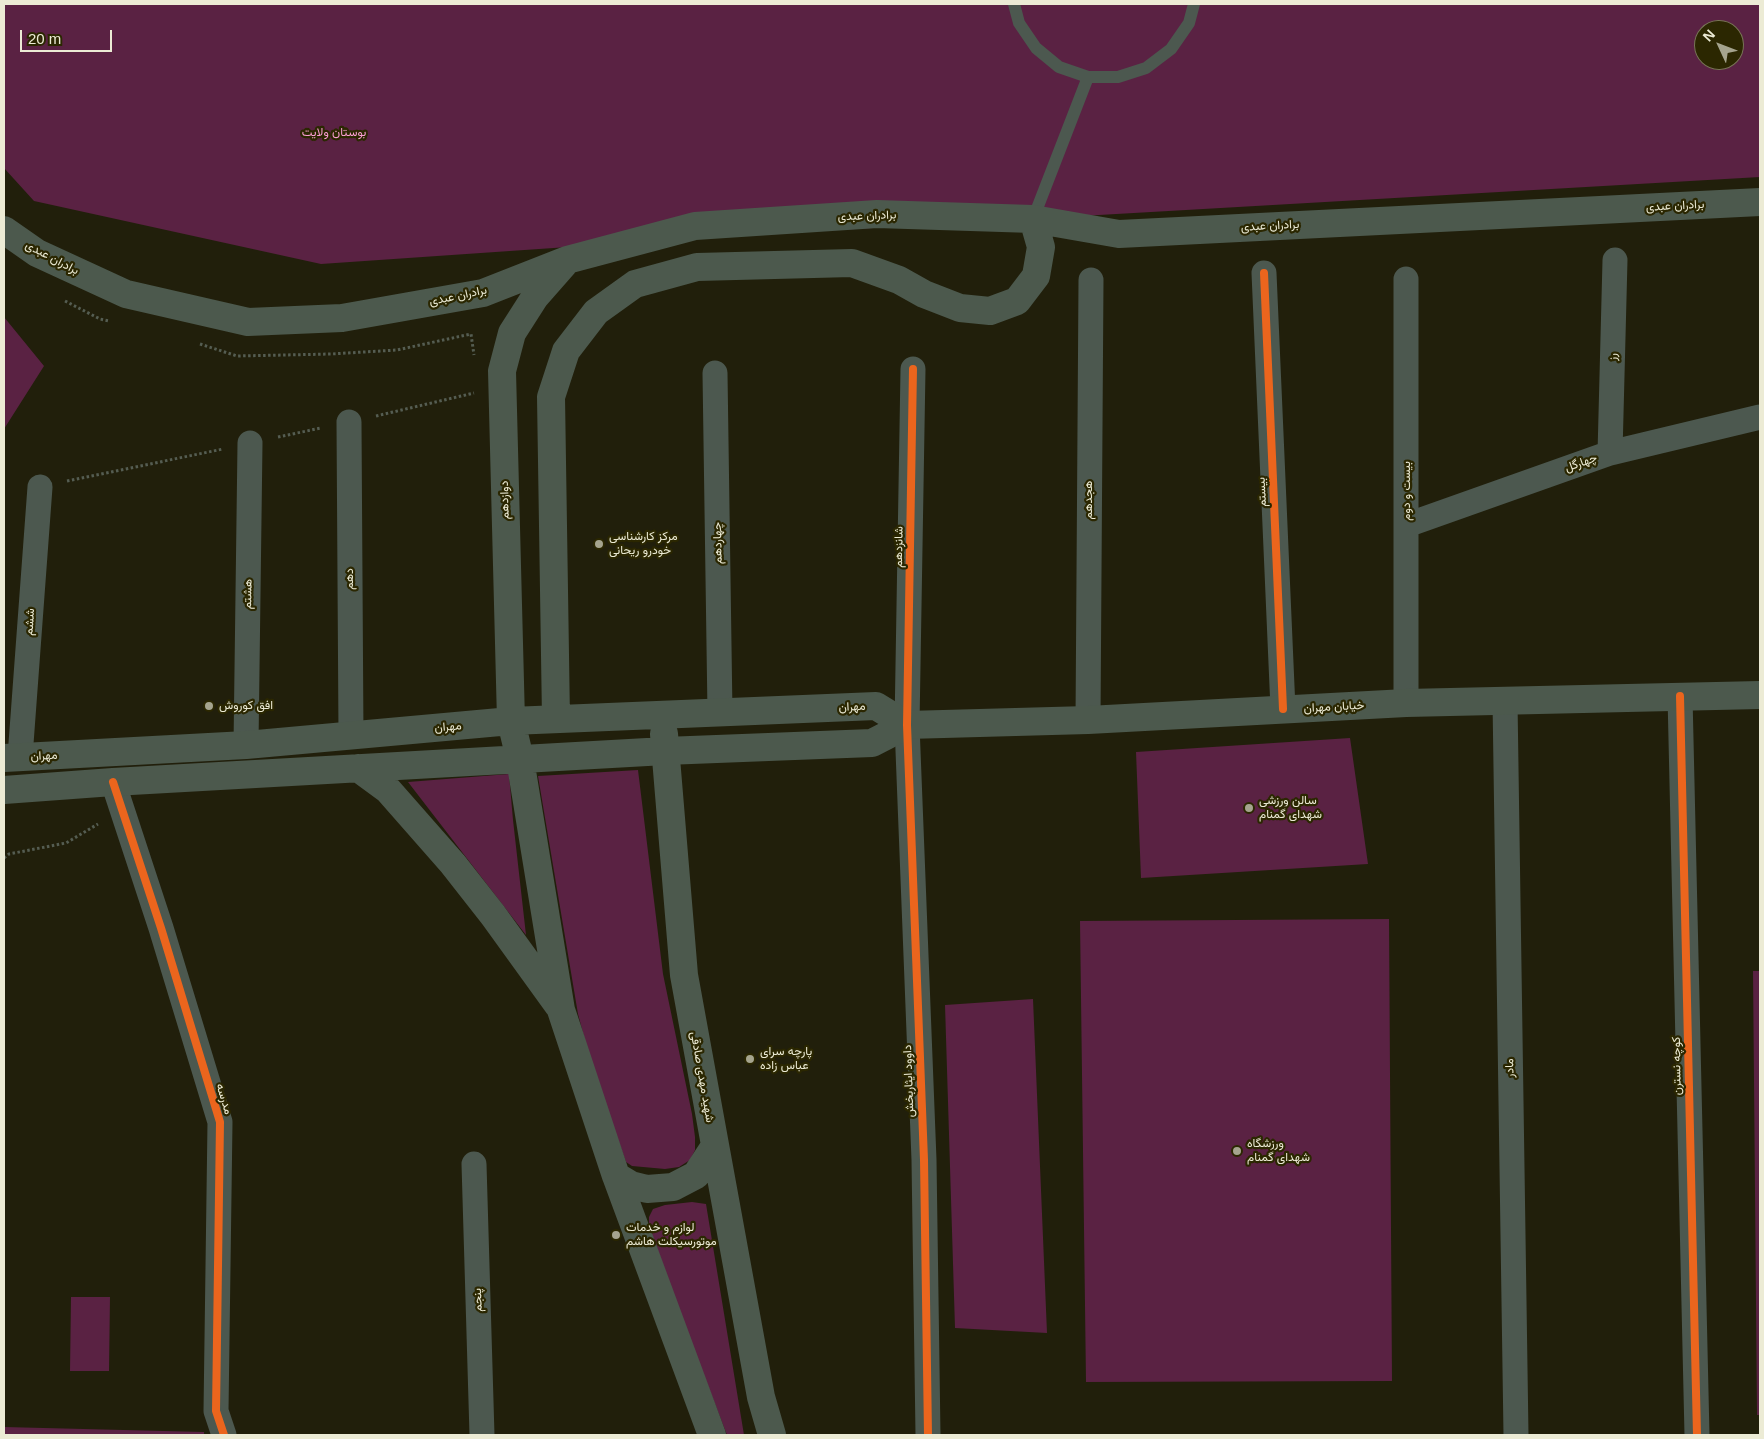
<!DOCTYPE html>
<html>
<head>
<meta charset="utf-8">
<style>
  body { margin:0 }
  #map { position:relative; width:1764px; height:1439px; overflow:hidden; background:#211f0b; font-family:Arial,sans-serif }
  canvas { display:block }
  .frame { position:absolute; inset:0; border:5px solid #ecebd5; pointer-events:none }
  .north { position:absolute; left:1694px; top:20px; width:50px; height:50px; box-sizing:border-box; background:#2b2701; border:1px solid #787556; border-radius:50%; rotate:313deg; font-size:14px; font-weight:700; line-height:20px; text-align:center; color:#ecebd5 }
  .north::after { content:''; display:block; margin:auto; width:18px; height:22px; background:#a5a48e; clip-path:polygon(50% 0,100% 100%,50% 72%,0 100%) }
  .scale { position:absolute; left:20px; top:30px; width:92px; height:22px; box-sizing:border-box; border:2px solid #ecebd5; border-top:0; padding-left:6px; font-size:15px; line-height:18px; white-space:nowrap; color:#ecebd5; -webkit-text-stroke:4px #2b2701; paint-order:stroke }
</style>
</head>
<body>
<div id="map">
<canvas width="1764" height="1439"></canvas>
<div class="frame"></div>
<div class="north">N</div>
<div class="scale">20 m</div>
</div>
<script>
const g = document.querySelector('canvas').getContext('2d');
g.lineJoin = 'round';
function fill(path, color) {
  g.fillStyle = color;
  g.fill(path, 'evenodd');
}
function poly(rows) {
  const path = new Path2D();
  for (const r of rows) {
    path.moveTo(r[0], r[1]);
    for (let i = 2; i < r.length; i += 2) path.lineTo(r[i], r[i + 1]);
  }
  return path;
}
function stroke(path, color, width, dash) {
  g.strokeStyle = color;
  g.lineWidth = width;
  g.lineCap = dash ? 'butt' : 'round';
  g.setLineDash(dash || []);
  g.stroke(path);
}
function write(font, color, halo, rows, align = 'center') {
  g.font = font + ' Arial,Vazirmatn,sans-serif';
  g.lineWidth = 4.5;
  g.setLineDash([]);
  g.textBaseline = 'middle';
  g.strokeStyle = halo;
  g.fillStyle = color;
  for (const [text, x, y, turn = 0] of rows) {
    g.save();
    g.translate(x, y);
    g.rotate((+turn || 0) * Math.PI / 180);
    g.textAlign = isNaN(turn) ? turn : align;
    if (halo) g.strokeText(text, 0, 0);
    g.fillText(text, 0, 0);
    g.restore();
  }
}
const green = poly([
  [4,4,1760,4,1760,177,699,238,321,264,34,201,4,168],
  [1704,30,1734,30,1734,60,1704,60],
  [4,317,44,366,4,429],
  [1350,738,1368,864,1141,878,1136,752],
  [638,770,663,974,692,1114,695,1137,695,1150,690,1160,679,1167,665,1169,632,1166,626,1162,592,1067,578,1014,538,776],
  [509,774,513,820,526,935,408,782],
  [1389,919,1392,1381,1086,1382,1080,921],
  [1753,971,1760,971,1760,1415,1757,1415],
  [1033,999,1047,1333,955,1328,945,1005],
  [692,1202,706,1204,744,1435,727,1435,691,1342,649,1226,649,1217,653,1209,665,1205],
  [71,1297,110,1297,109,1371,70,1371],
  [4,1427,204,1432,204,1435,4,1435]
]);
const path = poly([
  [65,301,100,319,109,321],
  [200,344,237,356,331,354,397,350,471,334,474,355],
  [376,416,474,393],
  [278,437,321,428],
  [67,481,223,449],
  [4,858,9,854,66,843,98,824]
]);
const service = poly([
  [1014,4,1019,23,1036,48,1059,67,1088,77,1118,77,1146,68,1171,49,1189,23,1194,4],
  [1033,219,1088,77]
]);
const minor = poly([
  [1264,273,1283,709],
  [913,369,907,725,924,1160,928,1435],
  [715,373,720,713],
  [349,422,351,736],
  [1610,453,1615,260],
  [1407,525,1610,453,1760,417],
  [1680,696,1697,1435],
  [1505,701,1516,1435],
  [1406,703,1406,279],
  [1088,720,1091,280],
  [246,745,250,443],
  [20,757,40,487],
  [113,782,161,928,220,1122,216,1411,224,1435],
  [474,1164,482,1435]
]);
const secondary = poly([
  [4,230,37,253,126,294,248,322,342,318,483,293,567,260,695,226,877,214,1033,219,1119,234,1760,202],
  [564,264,535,297,512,333,502,371,511,721,520,759,561,1010,616,1176,712,1435],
  [556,719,551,397,566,351,596,312,635,284,697,267,852,263,899,280,924,294,960,308,990,311,1017,301,1036,276,1041,247,1033,219],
  [664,734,684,975,761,1397,772,1435],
  [4,758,246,745,511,721,876,706,907,725],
  [358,768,388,790,453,864,493,915,558,1005],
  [4,790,113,782,665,751,872,743,907,725,1088,720,1406,703,1760,695],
  [616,1176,631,1185,647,1189,673,1187,696,1175,715,1146]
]);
const cycleway = poly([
  [1264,273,1283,709],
  [913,369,907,725,924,1160,928,1435],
  [1680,696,1697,1435],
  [113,782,161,928,220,1122,216,1411,224,1435]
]);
const markers = [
  [599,544,5,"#a5a48e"],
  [209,706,5,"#a5a48e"],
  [1249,808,5,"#a5a48e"],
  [750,1059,5,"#a5a48e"],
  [1237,1151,5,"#a5a48e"],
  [616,1235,5,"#a5a48e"]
];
const parkNames = [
  ["بوستان ولایت",334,133]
];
const streetNames = [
  ["برادران عبدی",1675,206,-3],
  ["برادران عبدی",867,216,-2],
  ["برادران عبدی",1270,226,-3],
  ["برادران عبدی",52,258,28],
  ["برادران عبدی",458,296,-12],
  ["رز",1613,357,-89],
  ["چهارگل",1581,463,-20],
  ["بیست و دوم",1407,491,-90],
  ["بیستم",1262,492,-93],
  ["دوازدهم",505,500,-91],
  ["هجدهم",1089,500,-90],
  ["چهاردهم",718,543,-91],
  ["شانزدهم",899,547,-89],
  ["دهم",350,579,-90],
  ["هشتم",248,594,-89],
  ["ششم",30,622,-86],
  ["مهران",852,707,-3],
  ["خیابان مهران",1334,707,-3],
  ["مهران",448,727,-5],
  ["مهران",44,756,-3],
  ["کوچه نسترن",1677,1066,-91],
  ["مادر",1510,1068,-91],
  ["شهید مهدی صادقی",702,1077,80],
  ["داوود ایثاربخش",909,1081,-92],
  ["مدرسه",224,1099,73],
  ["پنجم",478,1300,-92]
];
const poiNames = [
  ["مرکز کارشناسی",609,537],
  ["خودرو ریحانی",609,551],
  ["افق کوروش",219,706],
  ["سالن ورزشی",1259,801],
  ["شهدای گمنام",1259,815],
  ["پارچه سرای",760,1052],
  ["عباس زاده",760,1066],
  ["ورزشگاه",1247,1144],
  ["شهدای گمنام",1247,1158],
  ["لوازم و خدمات",626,1228],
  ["موتورسیکلت هاشم",626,1242]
];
fill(green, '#5a2243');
stroke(path, '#555d52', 3, [2.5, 2.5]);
stroke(service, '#4c584f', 12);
stroke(minor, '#4c584f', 25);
stroke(secondary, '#4c594d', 28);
stroke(cycleway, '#eb651d', 8);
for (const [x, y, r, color] of markers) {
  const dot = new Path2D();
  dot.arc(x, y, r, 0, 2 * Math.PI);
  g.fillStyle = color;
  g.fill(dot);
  stroke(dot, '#2b2701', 2);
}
write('12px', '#fc9ed5', '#2b2701', parkNames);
write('12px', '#ecebd5', '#2b2701', streetNames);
write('12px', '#ecebd5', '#2b2701', poiNames, 'left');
</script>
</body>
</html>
